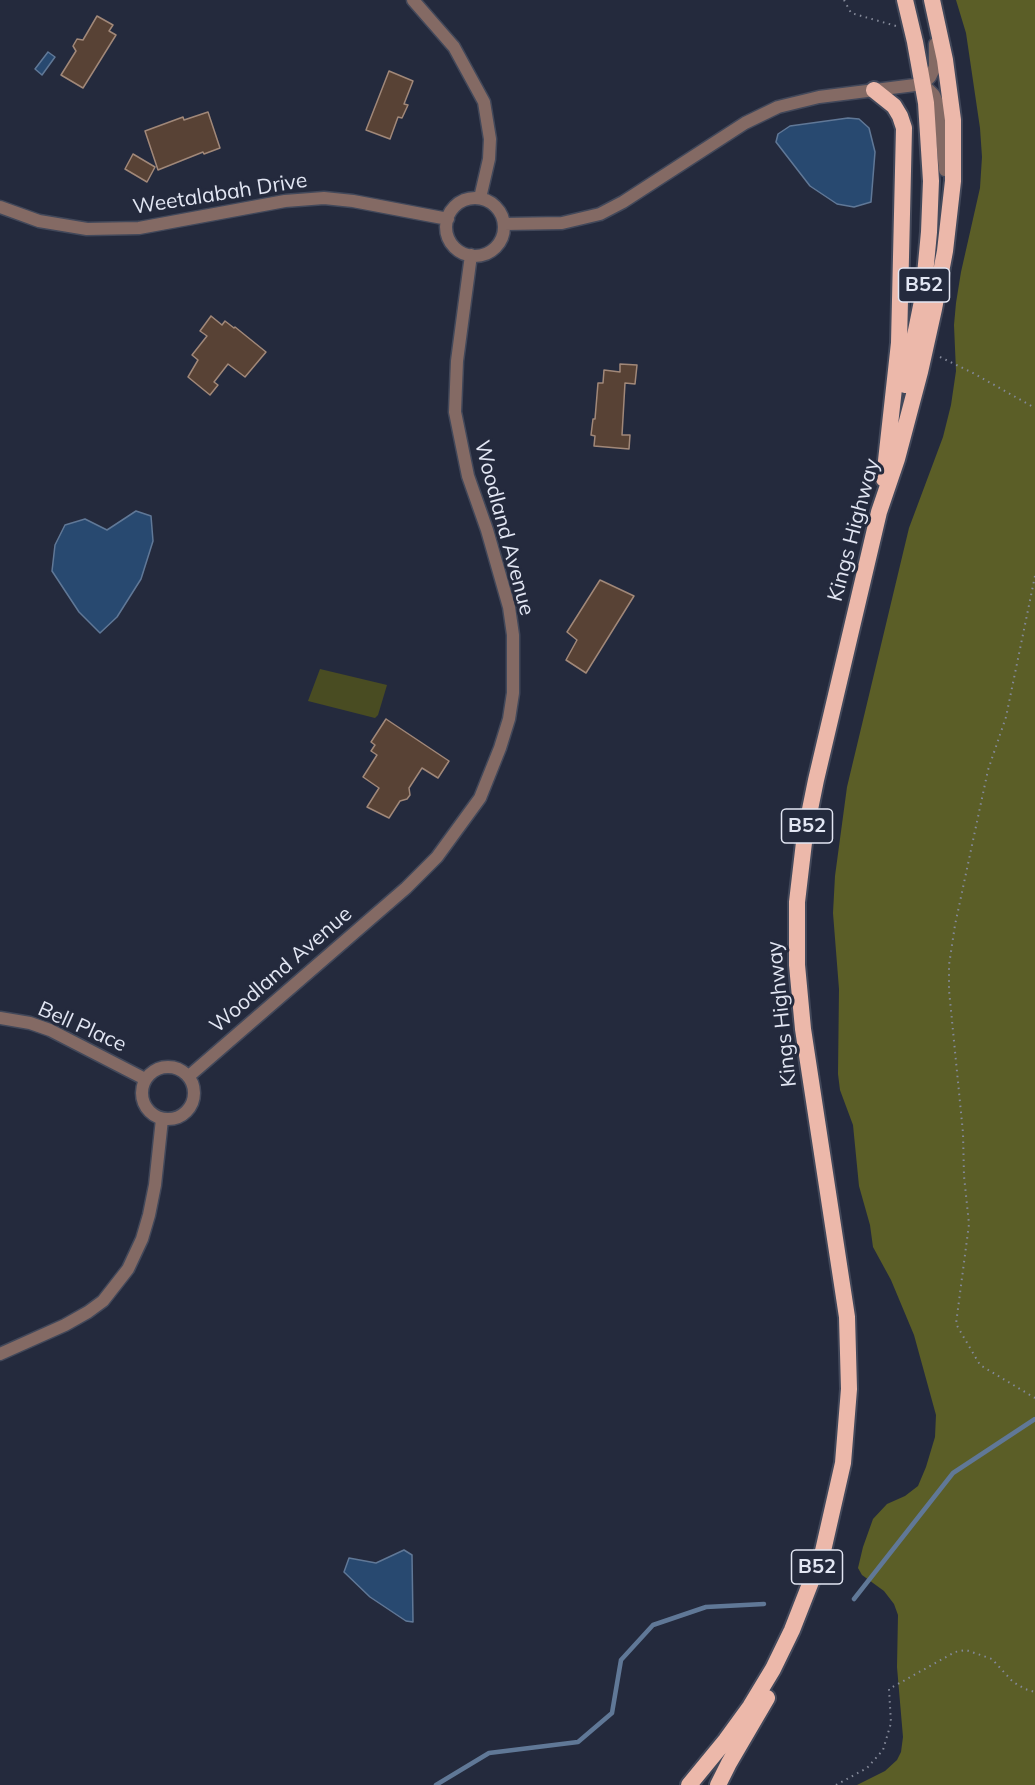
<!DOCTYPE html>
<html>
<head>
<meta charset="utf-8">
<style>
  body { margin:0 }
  canvas { display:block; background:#242a3d }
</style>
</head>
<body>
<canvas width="1035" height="1785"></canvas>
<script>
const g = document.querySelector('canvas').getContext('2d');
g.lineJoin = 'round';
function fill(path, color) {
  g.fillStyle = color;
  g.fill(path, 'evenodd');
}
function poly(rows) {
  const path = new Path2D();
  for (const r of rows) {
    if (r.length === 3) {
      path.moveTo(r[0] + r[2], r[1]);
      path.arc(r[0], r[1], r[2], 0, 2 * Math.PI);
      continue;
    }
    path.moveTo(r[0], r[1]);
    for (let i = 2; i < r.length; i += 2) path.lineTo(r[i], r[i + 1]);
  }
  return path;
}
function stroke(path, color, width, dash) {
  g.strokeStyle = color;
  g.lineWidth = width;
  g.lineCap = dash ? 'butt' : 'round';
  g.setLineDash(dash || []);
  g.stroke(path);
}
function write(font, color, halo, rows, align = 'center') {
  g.font = font + ' Mulish,sans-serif';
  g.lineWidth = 6;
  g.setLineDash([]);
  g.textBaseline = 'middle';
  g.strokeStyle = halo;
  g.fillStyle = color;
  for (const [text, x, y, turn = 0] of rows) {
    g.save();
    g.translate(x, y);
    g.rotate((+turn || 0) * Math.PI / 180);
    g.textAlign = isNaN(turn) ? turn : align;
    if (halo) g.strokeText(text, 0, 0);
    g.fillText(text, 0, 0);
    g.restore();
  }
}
const green = poly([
  [320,669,387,685,378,715,375,718,308,701]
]);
const forest = poly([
  [956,0,1035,0,1035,1785,857,1785,885,1771,897,1760,901,1752,903,1737,897,1667,898,1615,894,1604,884,1591,862,1575,858,1568,863,1547,873,1519,887,1504,905,1496,918,1486,926,1467,935,1437,936,1415,914,1335,891,1280,873,1247,870,1225,859,1186,853,1125,840,1090,838,1074,839,989,833,913,835,876,847,787,909,528,943,437,951,405,956,371,954,325,956,303,961,272,980,188,982,157,980,128,966,33]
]);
const water = poly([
  [48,52,55,57,42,75,35,69,48,52],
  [848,118,859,119,869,128,875,152,871,202,854,207,837,204,810,186,776,142,778,134,790,126,848,118],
  [136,511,151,516,153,541,141,579,117,617,100,633,79,612,52,571,55,545,65,525,85,519,107,530,136,511],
  [404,1550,412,1555,413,1622,406,1621,370,1597,344,1572,349,1558,376,1563,404,1550]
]);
const stream = poly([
  [854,1599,953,1473,1035,1419],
  [436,1785,489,1753,578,1742,612,1713,621,1660,653,1625,706,1607,764,1604]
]);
const building = poly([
  [97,16,113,25,109,31,116,35,83,88,61,75,76,51,73,46,77,39,83,40,97,16],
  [389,71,413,81,404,104,408,105,402,118,398,117,390,139,366,130,389,71],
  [208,112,220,148,204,154,203,152,158,170,145,131,183,117,184,120,208,112],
  [133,154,155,167,147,182,125,169,133,154],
  [211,316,222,325,225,321,234,328,235,327,266,352,245,377,228,364,214,382,218,385,210,395,188,377,198,360,192,355,207,336,200,331,211,316],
  [620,364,637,365,635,384,625,383,622,435,630,435,629,449,594,446,595,436,591,435,593,419,595,419,598,383,603,383,604,370,620,372,620,364],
  [600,580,634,596,586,673,566,660,577,640,567,632,600,580],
  [386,719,449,761,438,778,422,768,409,788,410,795,407,799,400,801,389,818,367,807,379,788,363,777,377,755,371,751,375,745,371,742,386,719]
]);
const path = poly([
  [844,0,851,13,896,26],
  [940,357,973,373,1035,408],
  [1035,576,1006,717,988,770,955,925,949,965,949,990,963,1133,964,1176,969,1224,956,1324,980,1365,1035,1398],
  [836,1785,867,1768,883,1750,891,1723,889,1689,955,1652,966,1650,992,1659,1013,1682,1025,1689,1035,1692]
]);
const minor = poly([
  [413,0,454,47,484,102,490,139,489,159,480,198],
  [923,84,934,95,939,107,945,170],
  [475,227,29],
  [0,207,39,221,87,229,139,228,285,201,324,198,353,201,448,219],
  [504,224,562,223,600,214,623,202,745,123,778,107,819,97,923,84,930,77,935,67,935,44],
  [0,1018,30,1023,50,1030,145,1079],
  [168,1093,26],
  [189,1076,406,888,437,857,480,798,500,748,509,719,513,693,513,635,509,607,487,530,468,476,455,412,457,361,471,255],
  [0,1354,65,1325,88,1312,103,1301,128,1269,142,1239,149,1215,155,1185,162,1119]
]);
const trunk = poly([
  [874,90,894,106,900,116,904,128,899,343,884,479],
  [905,385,923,296,929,232,931,181,926,103,915,42,905,0],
  [689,1785,726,1740,750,1707,773,1669,792,1630,823,1551,843,1463,849,1389,847,1317,803,1029,797,965,797,902,805,834,816,780,879,512,897,459,920,372,934,309,945,251,953,181,953,120,945,60,932,0],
  [718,1785,729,1763,767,1698]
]);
const shields = [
  [924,285,51],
  [807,826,51],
  [817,1567,51]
];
const shieldNames = [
  ["B52",924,285],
  ["B52",807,826],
  ["B52",817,1567]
];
const streetNames = [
  ["Weetalabah Drive",220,194,-9],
  ["Woodland Avenue",504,528,75],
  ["Kings Highway",854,530,-75],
  ["Woodland Avenue",281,970,-41],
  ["Kings Highway",782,1014,-96],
  ["Bell Place",82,1027,24]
];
fill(green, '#494c22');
fill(forest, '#5b5e27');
fill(water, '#284970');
stroke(water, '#607897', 1.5);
stroke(stream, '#607897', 4.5);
fill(building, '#584235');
stroke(building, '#a18879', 1.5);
stroke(minor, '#42485a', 15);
stroke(trunk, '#42485a', 20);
stroke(path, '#848999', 2, [1.5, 4.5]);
stroke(minor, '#846a64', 12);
stroke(trunk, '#ecb8aa', 16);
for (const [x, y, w] of shields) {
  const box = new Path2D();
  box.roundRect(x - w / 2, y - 17, w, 34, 4.5);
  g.fillStyle = '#242a3d';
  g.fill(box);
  stroke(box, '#e2e6f3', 1.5);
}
write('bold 20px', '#e2e6f3', null, shieldNames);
write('21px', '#e2e6f3', '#242a3d', streetNames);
</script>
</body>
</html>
